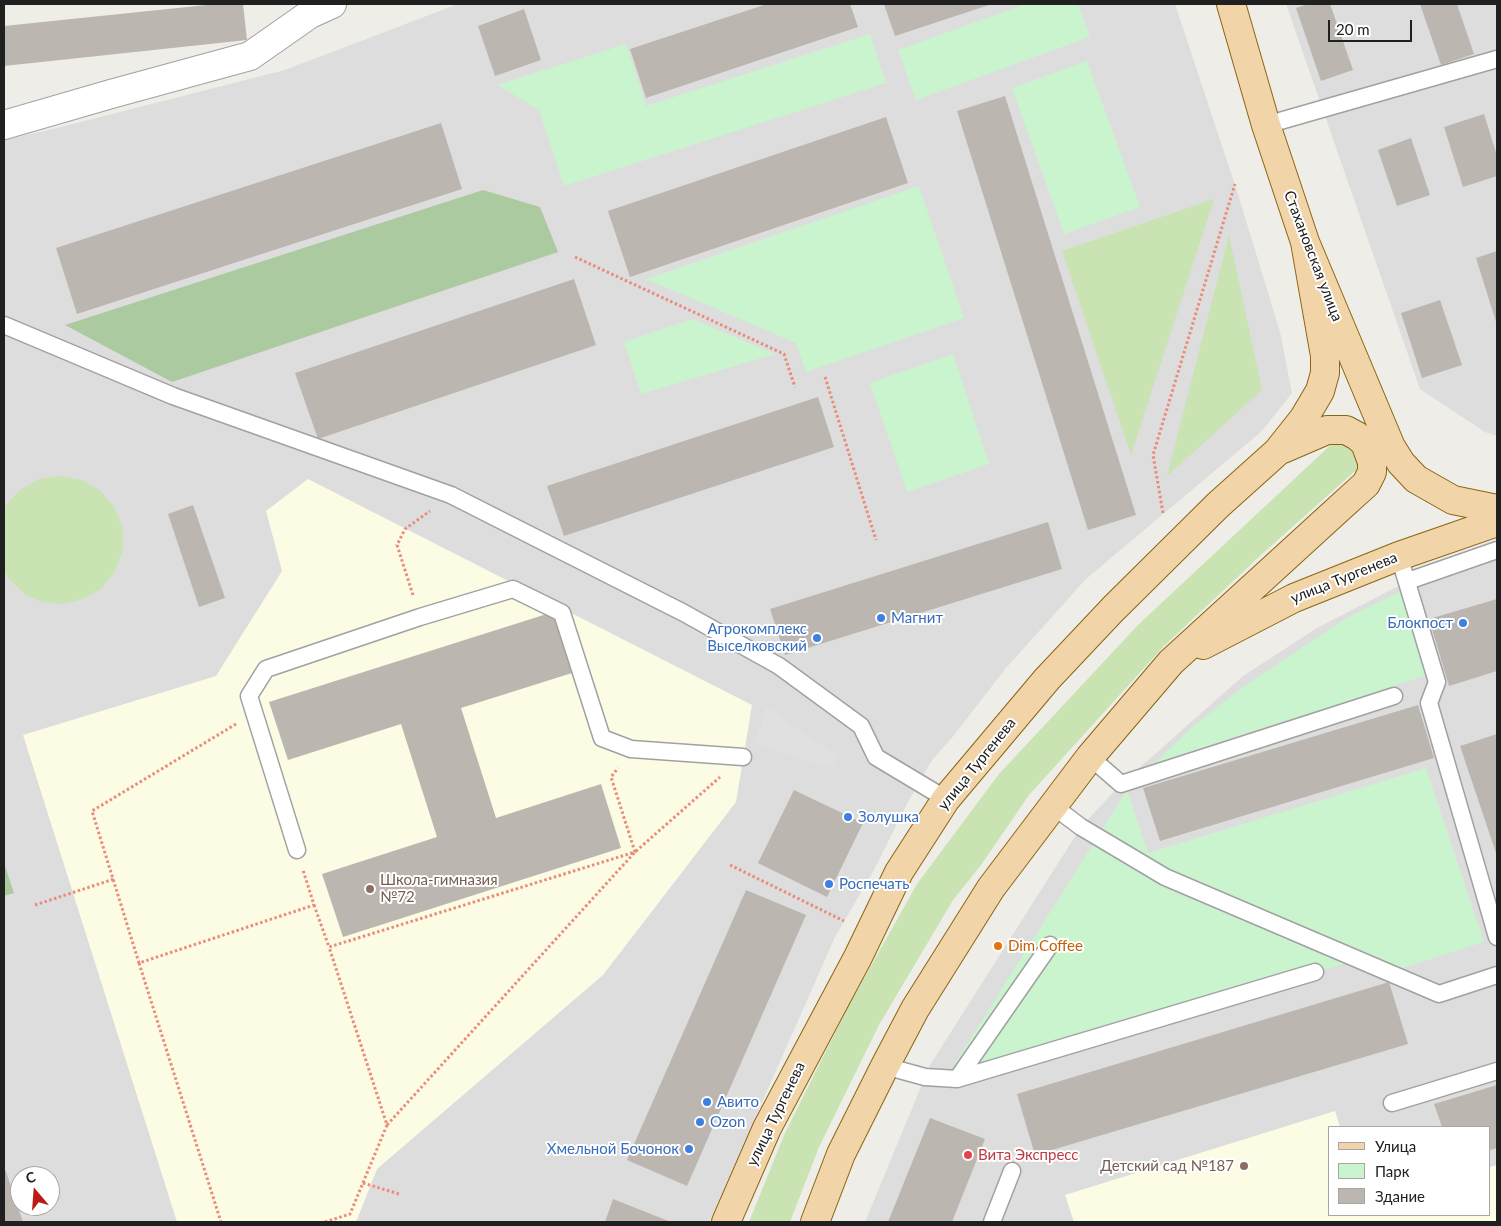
<!DOCTYPE html>
<html>
<head>
<meta charset="utf-8">
<style>
  body { margin:0 }
  #map { position:relative; width:1501px; height:1226px; overflow:hidden; background:#efede7; font-family:Lato,sans-serif }
  canvas { display:block }
  .frame { position:absolute; inset:0; border:5px solid #202020; pointer-events:none }
  .legend { position:absolute; left:1328px; top:1126px; width:162px; height:90px; box-sizing:border-box; background:#fff; border:1px solid #a6a6a6; margin:0; padding:6px 9px; list-style:none; font-size:15px; color:#202020 }
  .legend li { display:flex; align-items:center; gap:10px; height:25px }
  .legend b { width:25px; border:1px solid #a6a6a6 }
  .north { position:absolute; left:10px; top:1166px; width:50px; height:50px; box-sizing:border-box; background:#fff; border:1px solid #a6a6a6; border-radius:50%; rotate:342deg; font-size:14px; font-weight:700; line-height:20px; text-align:center; color:#202020 }
  .north::after { content:''; display:block; margin:auto; width:18px; height:22px; background:#b91b16; clip-path:polygon(50% 0,100% 100%,50% 72%,0 100%) }
  .scale { position:absolute; left:1328px; top:20px; width:84px; height:22px; box-sizing:border-box; border:2px solid #202020; border-top:0; padding-left:6px; font-size:15px; line-height:18px; white-space:nowrap; color:#202020; -webkit-text-stroke:4px #fff; paint-order:stroke }
</style>
</head>
<body>
<div id="map">
<canvas width="1501" height="1226"></canvas>
<div class="frame"></div>
<ul class="legend">
<li><b style="height:6px;background:#f2d4a9"></b>Улица</li>
<li><b style="height:14px;background:#c9f4ce"></b>Парк</li>
<li><b style="height:14px;background:#bcb6b0"></b>Здание</li>
</ul>
<div class="north">С</div>
<div class="scale">20 m</div>
</div>
<script>
const g = document.querySelector('canvas').getContext('2d');
g.lineJoin = 'round';
function fill(path, color) {
  g.fillStyle = color;
  g.fill(path, 'evenodd');
}
function poly(rows) {
  const path = new Path2D();
  for (const r of rows) {
    path.moveTo(r[0], r[1]);
    for (let i = 2; i < r.length; i += 2) path.lineTo(r[i], r[i + 1]);
  }
  return path;
}
function stroke(path, color, width, dash) {
  g.strokeStyle = color;
  g.lineWidth = width;
  g.lineCap = dash ? 'butt' : 'round';
  g.setLineDash(dash || []);
  g.stroke(path);
}
function write(font, color, halo, rows, align = 'center') {
  g.font = font + ' Lato,sans-serif';
  g.lineWidth = 4;
  g.setLineDash([]);
  g.textBaseline = 'middle';
  g.strokeStyle = halo;
  g.fillStyle = color;
  for (const [text, x, y, turn = 0] of rows) {
    g.save();
    g.translate(x, y);
    g.rotate((+turn || 0) * Math.PI / 180);
    g.textAlign = isNaN(turn) ? turn : align;
    if (halo) g.strokeText(text, 0, 0);
    g.fillText(text, 0, 0);
    g.restore();
  }
}
const residential = poly([
  [458,4,1175,4,1237,191,1280,332,1292,393,1262,431,1086,579,1006,668,951,739,932,760,908,802,875,868,835,937,709,1222,4,1222,4,140,53,129,285,70],
  [20,1176,50,1176,50,1206,20,1206],
  [1286,4,1497,4,1497,436,1485,432,1420,389],
  [1497,550,1497,1222,865,1222,930,1065,1081,827,1121,784,1243,676,1317,628,1408,581],
  [1330,1127,1490,1127,1490,1215,1330,1215]
]);
const education = poly([
  [308,479,752,705,736,802,603,975,377,1169,356,1222,177,1222,23,735,216,676,282,571,266,511],
  [1335,1111,1340,1127,1330,1127,1330,1215,1490,1215,1490,1167,1497,1165,1497,1222,1074,1222,1065,1195]
]);
const grass = poly([
  [1214,199,1131,455,1062,251],
  [1229,235,1262,390,1167,476],
  [1336,440,1351,440,1360,466,1355,471,1262,554,1164,646,1029,795,981,865,953,900,879,1025,819,1147,790,1222,749,1222,785,1133,848,1007,917,884,999,774,1138,625],
  [61,476,82,480,101,491,115,508,123,529,123,550,115,571,102,588,83,599,62,604,42,602,25,594,10,580,4,570,4,510,6,505,20,490,39,479]
]);
const forest = poly([
  [483,190,540,207,558,252,172,382,65,325],
  [4,863,14,893,4,896]
]);
const park = poly([
  [1026,4,1078,4,1090,37,916,100,898,50],
  [870,34,886,83,564,186,539,110,497,85,626,44,646,106],
  [1087,61,1140,207,1064,234,1012,88],
  [919,186,964,318,806,372,796,343,646,279],
  [693,319,775,354,641,394,624,342],
  [953,354,989,464,907,492,870,383],
  [1400,592,1427,675,1155,763,1191,728,1243,687,1348,617],
  [1426,768,1484,942,1377,976,1370,956,940,1087,1127,790,1148,853]
]);
const parking = poly([
  [766,707,838,756,832,768,755,744]
]);
const building = poly([
  [216,4,243,4,247,40,4,66,4,26],
  [767,4,850,4,858,27,646,98,630,49],
  [884,4,992,4,895,36],
  [1309,4,1330,4,1353,70,1321,81,1296,8],
  [1420,4,1457,4,1474,54,1441,65],
  [524,9,541,60,495,76,478,26],
  [1005,96,1136,515,1088,530,957,111],
  [1484,114,1497,156,1497,176,1463,187,1444,127],
  [886,117,908,183,630,277,608,211],
  [441,123,462,189,77,314,56,248],
  [1411,138,1430,195,1397,206,1378,150],
  [1497,251,1497,325,1476,258],
  [574,279,596,345,318,439,295,373],
  [1440,300,1462,365,1422,378,1401,313],
  [818,397,834,447,564,536,547,486],
  [193,505,225,598,199,607,168,514],
  [1048,522,1062,569,785,655,770,609],
  [1497,599,1497,671,1449,686,1429,619],
  [553,612,572,673,461,708,496,818,601,784,621,848,343,937,322,874,437,837,401,724,288,760,269,702],
  [1418,705,1434,758,1160,841,1143,788],
  [1497,734,1497,856,1460,746],
  [794,790,863,823,827,897,758,863],
  [746,890,806,915,687,1186,627,1160],
  [1389,982,1408,1044,1035,1155,1017,1094],
  [1497,1085,1497,1148,1490,1150,1490,1127,1442,1127,1434,1104],
  [930,1118,985,1139,952,1222,888,1222],
  [4,1166,23,1222,4,1222],
  [613,1199,671,1222,605,1222]
]);
const path = poly([
  [575,257,784,354,795,387],
  [825,377,876,540],
  [1163,513,1153,455,1235,184],
  [413,595,397,545,405,529,430,511],
  [236,724,92,811,139,963,314,905,303,870],
  [730,865,844,921],
  [35,905,114,879],
  [314,905,329,947,635,852,611,777,618,768],
  [139,963,221,1222],
  [387,1125,635,852,720,777],
  [363,1183,399,1194],
  [325,1222,350,1214,387,1125,329,947]
]);
const service = poly([
  [1266,125,1497,59],
  [4,325,173,396,451,495,684,613,779,666,861,726,876,757,946,799],
  [1399,556,1437,682,1429,703,1497,937],
  [1408,581,1497,550],
  [1090,757,1121,784,1394,696],
  [1053,806,1081,827,1165,877,1439,994,1497,975],
  [297,850,249,696,266,669,420,617,513,589,562,613,602,738,631,749,743,757],
  [885,1066,925,1077,957,1079,1315,972],
  [957,1079,1050,945],
  [1392,1103,1497,1071],
  [992,1222,1012,1171]
]);
const minor = poly([
  [4,125,111,94,250,56,310,14,332,4]
]);
const primary = poly([
  [1231,4,1266,125,1305,242,1391,447,1401,463,1416,479,1453,500,1497,509],
  [1203,645,1294,598,1399,556,1497,522],
  [726,1222,767,1128,858,957,899,872,946,799,1047,679,1113,609,1218,505,1277,452,1304,418,1320,391,1325,373,1325,356,1305,242],
  [815,1222,841,1154,885,1066,915,1009,991,888,1090,757,1171,662,1345,503,1366,484,1372,472,1372,462,1365,443,1357,436,1346,430,1327,430,1283,449]
]);
const markers = [
  [881,618,5,"#3f7fe0"],
  [1463,623,5,"#3f7fe0"],
  [817,638,5,"#3f7fe0"],
  [848,817,5,"#3f7fe0"],
  [829,884,5,"#3f7fe0"],
  [370,889,5,"#8d6e63"],
  [998,946,5,"#e8710a"],
  [707,1102,5,"#3f7fe0"],
  [700,1122,5,"#3f7fe0"],
  [689,1149,5,"#3f7fe0"],
  [968,1155,5,"#e0444e"],
  [1244,1166,5,"#8d6e63"]
];
const streetNames = [
  ["Стахановская улица",1313,256,69],
  ["улица Тургенева",1344,578,-22],
  ["улица Тургенева",977,764,-51],
  ["улица Тургенева",776,1114,-64]
];
const shopNames = [
  ["Магнит",891,618],
  ["Блокпост",1453,623,"right"],
  ["Агрокомплекс",807,629,"right"],
  ["Выселковский",807,646,"right"],
  ["Золушка",858,817],
  ["Роспечать",839,884],
  ["Авито",717,1102],
  ["Ozon",710,1122],
  ["Хмельной Бочонок",679,1149,"right"]
];
const educationNames = [
  ["Школа-гимназия",380,880],
  ["№72",380,897],
  ["Детский сад №187",1234,1166,"right"]
];
const foodNames = [
  ["Dim Coffee",1008,946]
];
const healthNames = [
  ["Вита Экспресс",978,1155]
];
fill(residential, '#ddd');
fill(education, '#fbfce3');
fill(grass, '#c9e3b3');
fill(forest, '#abcaa0');
fill(park, '#c9f4ce');
fill(parking, '#e0e0e0');
fill(building, '#bcb6b0');
stroke(service, '#a1a1a1', 19);
stroke(minor, '#a1a1a1', 30);
stroke(primary, '#8a6511', 30);
stroke(path, '#eb8b7c', 3, [2.5, 2.5]);
stroke(service, '#fff', 16);
stroke(minor, '#fff', 28);
stroke(primary, '#f2d4a9', 28);
for (const [x, y, r, color] of markers) {
  const dot = new Path2D();
  dot.arc(x, y, r, 0, 2 * Math.PI);
  g.fillStyle = color;
  g.fill(dot);
  stroke(dot, '#fff', 2);
}
write('15px', '#202020', '#fff', streetNames);
write('15px', '#366cbe', '#fff', shopNames, 'left');
write('15px', '#785e54', '#fff', educationNames, 'left');
write('15px', '#c56008', '#fff', foodNames, 'left');
write('15px', '#be3a42', '#fff', healthNames, 'left');
</script>
</body>
</html>
